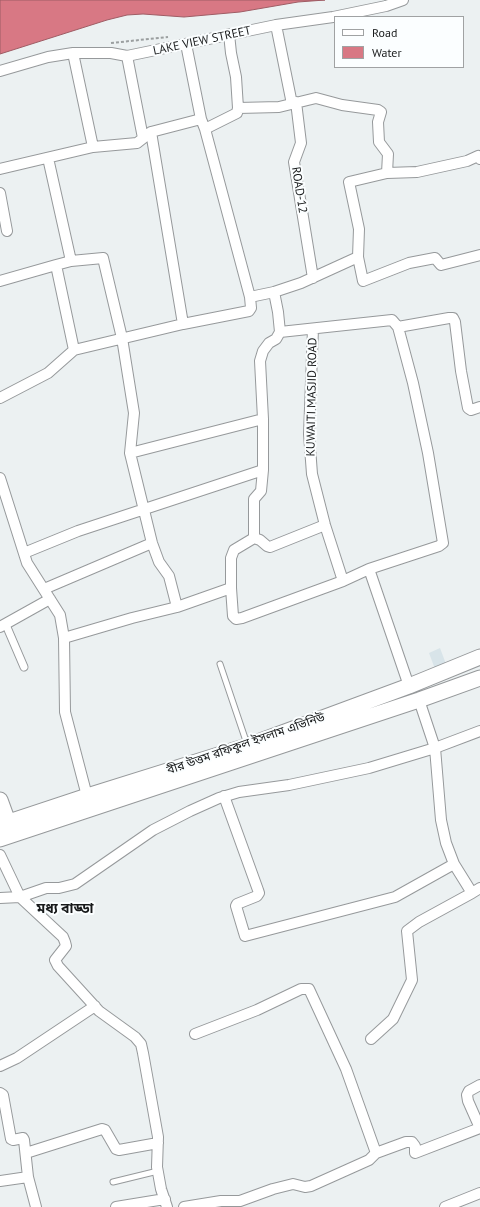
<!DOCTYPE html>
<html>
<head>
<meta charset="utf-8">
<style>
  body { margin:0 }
  #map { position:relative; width:480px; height:1207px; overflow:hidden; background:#ecf1f2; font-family:"PT Sans",sans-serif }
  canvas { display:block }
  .legend { position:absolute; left:334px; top:16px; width:130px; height:52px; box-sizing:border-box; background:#fbfeff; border:1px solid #a0a2a3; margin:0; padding:5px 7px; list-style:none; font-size:12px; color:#17191a }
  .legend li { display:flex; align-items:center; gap:8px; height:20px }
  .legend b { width:20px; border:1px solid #a0a2a3 }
</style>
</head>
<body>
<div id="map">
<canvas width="480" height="1207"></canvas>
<ul class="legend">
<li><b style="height:5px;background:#fff"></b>Road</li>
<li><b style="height:11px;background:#d87884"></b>Water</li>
</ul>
</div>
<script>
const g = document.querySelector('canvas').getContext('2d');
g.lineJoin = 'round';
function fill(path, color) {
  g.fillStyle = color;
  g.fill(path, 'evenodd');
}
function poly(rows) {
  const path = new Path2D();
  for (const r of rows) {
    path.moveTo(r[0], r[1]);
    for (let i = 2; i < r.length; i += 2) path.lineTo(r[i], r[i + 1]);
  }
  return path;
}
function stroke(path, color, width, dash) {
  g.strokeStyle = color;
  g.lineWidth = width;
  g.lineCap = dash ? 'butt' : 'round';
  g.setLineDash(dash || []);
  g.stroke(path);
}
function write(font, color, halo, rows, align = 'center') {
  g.font = font + ' "PT Sans","Noto Sans Bengali",sans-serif';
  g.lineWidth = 4;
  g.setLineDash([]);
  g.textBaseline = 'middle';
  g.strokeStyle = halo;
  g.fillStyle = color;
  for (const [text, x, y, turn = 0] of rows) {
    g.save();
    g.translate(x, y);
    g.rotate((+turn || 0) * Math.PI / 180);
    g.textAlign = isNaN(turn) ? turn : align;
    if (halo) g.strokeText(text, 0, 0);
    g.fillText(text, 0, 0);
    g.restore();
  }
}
const built = poly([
  [440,648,449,672,438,677,429,653]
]);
const water = poly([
  [0,0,325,0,298,2,240,12,184,17,143,14,127,15,107,20,0,54,0,0]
]);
const path = poly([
  [111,43,168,37]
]);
const service = poly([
  [220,664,247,744],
  [113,1182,158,1171]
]);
const pedestrian = poly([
  [6,625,24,667]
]);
const minor = poly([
  [276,25,292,104],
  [229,34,231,53,236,77,238,108],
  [186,44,201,119],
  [73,53,93,147],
  [127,56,143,138],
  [0,71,48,57,73,53,111,53,127,56,276,25,333,17,386,6,403,0],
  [296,102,301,143,294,162,313,278],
  [151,132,183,324],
  [48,158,71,261],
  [0,169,93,147,137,143,151,132,201,119,205,129,237,113,238,108,279,107,316,98,342,105,378,110,381,112,378,122,379,142,388,154,387,173,417,172,467,161,478,156,480,159],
  [387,173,349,182,359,229,358,257,363,281,409,263,435,258,441,265,480,255],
  [0,193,7,231],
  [56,265,71,261,103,258,122,338,134,413,130,453,152,543,159,562,169,576,177,607],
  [0,281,56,265,74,350],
  [274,292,278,312,280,332,276,339,269,343,263,351,260,361,263,419,263,470,261,491,254,499,254,538,234,550,231,558,231,588,233,616,236,619,242,618,343,581,369,569,409,686],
  [250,297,274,292,301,283,358,257],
  [398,327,449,318,453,318,455,322,461,371,468,408,471,410,480,407],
  [313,329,309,434,312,474,325,525,343,581],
  [280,332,392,320,398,327,413,383,428,453,443,543,439,546,369,569],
  [0,398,48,373,74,350,183,324,249,311,251,308,250,297,205,129],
  [130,453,263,419],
  [0,478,27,563,60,615,64,638,65,712,87,796],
  [254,538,260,540,267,546,270,547,325,525],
  [24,553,78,531,263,470],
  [44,589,152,543],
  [0,627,50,599],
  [64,638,132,618,177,607,231,588],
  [419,700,435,748,441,820,446,843,454,864,472,893,480,888],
  [224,796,258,890,259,893,257,896,237,904,236,906,245,936,395,897,454,864],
  [0,855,20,897,63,937,65,942,66,946,55,960,58,966,99,1011,135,1037,141,1044,143,1053,158,1137,157,1167,161,1189,167,1207],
  [0,898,20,897,46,888,59,888,75,884,153,830,190,811,219,798,239,792,289,785,369,768,435,748,480,731],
  [195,1034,257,1010,301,989,309,989,346,1069,376,1153],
  [371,1039,393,1019,412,980,407,931,419,922,472,893],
  [0,1066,17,1058,95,1006],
  [480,1085,469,1091,467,1095,468,1101,480,1128],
  [0,1093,3,1095,11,1139,13,1140,23,1138,24,1140,28,1177,36,1207],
  [26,1153,102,1129,105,1130,116,1149,119,1150,158,1143],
  [0,1181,28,1177],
  [116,1207,165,1199],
  [184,1207,221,1201,240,1201,273,1189,293,1184,305,1187,311,1186,369,1160,376,1153,406,1142,412,1142,415,1146,415,1153,480,1128],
  [445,1207,480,1193]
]);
const primary = poly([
  [0,800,8,822],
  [0,825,87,796,247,746,409,686,480,657],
  [0,839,419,700,480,678]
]);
const streetNames = [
  ["LAKE VIEW STREET",202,41,-12],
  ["ROAD-12",299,190,81],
  ["KUWAITI MASJID ROAD",312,397,-89],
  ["বীর উত্তম রফিকুল ইসলাম এভিনিউ",246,744,-19]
];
const quarterNames = [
  ["মধ্য বাড্ডা",65,909]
];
fill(built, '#d8e4e9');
fill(water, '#d87884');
stroke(water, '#9e5c64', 1);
stroke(service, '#96999b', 7);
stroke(pedestrian, '#96999b', 9);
stroke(minor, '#96999b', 12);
stroke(primary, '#96999b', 17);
stroke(path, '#9b9fa0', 2, [3, 2]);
stroke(service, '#fff', 5);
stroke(pedestrian, '#fff', 7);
stroke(minor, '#fff', 10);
stroke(primary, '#fff', 15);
write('12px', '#17191a', '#fbfeff', streetNames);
write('bold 14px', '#17191a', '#fbfeff', quarterNames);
</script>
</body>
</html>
